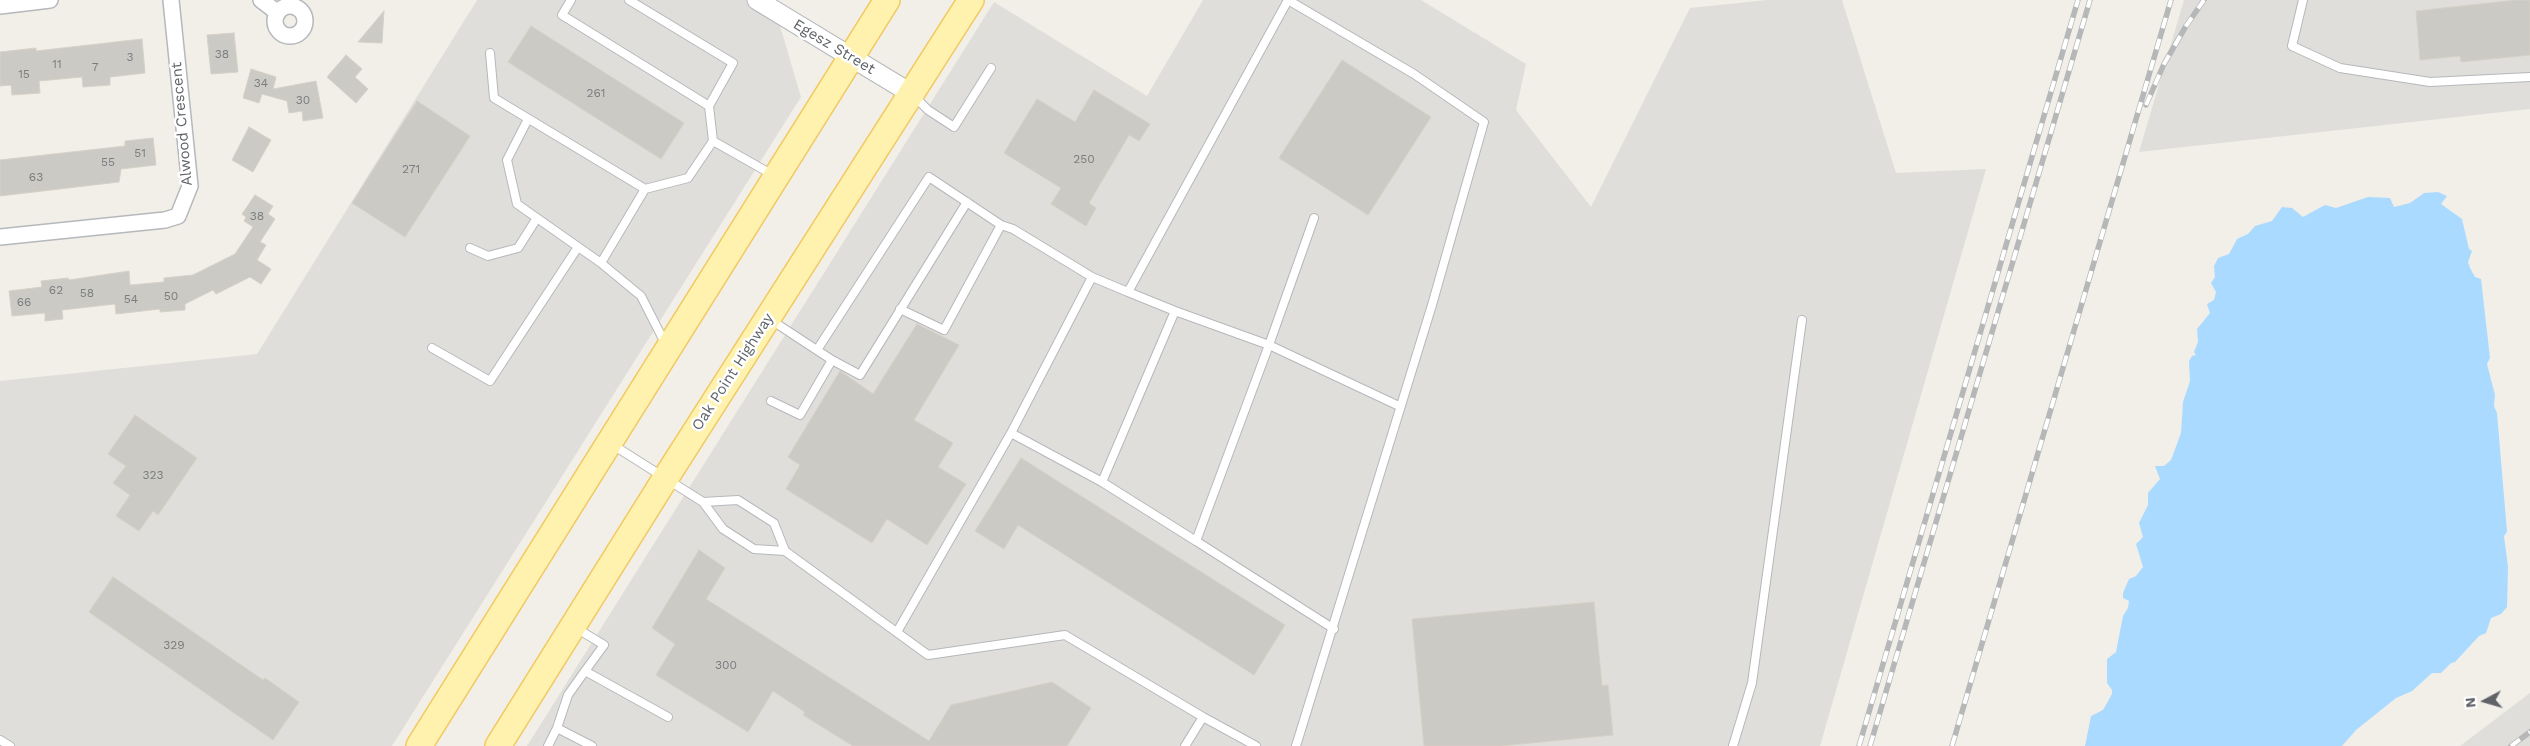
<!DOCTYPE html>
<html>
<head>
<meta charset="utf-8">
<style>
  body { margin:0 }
  #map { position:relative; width:2530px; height:746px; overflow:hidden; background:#f1efe8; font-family:"Work Sans",sans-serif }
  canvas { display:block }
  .north { position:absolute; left:2460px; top:676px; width:50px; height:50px; -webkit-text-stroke:4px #fff; paint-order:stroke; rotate:264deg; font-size:14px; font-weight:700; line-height:20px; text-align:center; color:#5f6368 }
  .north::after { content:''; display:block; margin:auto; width:18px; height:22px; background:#5f6368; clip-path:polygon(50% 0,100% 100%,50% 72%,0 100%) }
</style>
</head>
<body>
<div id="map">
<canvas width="2530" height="746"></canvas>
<div class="north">N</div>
</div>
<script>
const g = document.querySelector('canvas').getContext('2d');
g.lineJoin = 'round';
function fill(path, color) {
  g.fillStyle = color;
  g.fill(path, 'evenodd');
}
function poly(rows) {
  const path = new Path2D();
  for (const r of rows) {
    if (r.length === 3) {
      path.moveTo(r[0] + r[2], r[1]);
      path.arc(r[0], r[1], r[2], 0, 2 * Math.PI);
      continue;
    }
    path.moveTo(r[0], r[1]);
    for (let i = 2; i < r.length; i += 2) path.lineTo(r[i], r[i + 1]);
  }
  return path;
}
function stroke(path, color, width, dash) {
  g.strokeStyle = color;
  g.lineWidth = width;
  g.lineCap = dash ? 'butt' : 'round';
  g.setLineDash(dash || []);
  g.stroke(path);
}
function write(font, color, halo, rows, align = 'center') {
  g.font = font + ' "Work Sans",sans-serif';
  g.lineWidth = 5;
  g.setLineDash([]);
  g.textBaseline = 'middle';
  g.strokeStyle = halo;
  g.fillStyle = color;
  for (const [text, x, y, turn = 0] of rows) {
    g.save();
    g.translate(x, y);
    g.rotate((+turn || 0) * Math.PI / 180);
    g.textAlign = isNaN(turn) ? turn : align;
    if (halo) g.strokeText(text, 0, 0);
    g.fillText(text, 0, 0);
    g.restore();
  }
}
const industrial = poly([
  [477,0,748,0,778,19,801,97,392,746,0,746,0,381,257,354],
  [1203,0,1421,0,1526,64,1516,110,1591,207,1690,8,1767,0,1842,0,1896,173,1986,169,1820,746,527,746,994,2,1147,96],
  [2184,0,2530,0,2530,109,2139,152],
  [2530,693,2530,746,2460,746]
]);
const water = poly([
  [2438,192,2447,196,2441,204,2462,219,2469,249,2472,251,2468,262,2470,268,2475,277,2481,279,2490,358,2487,364,2495,395,2494,406,2497,413,2506,520,2507,532,2504,536,2508,567,2507,607,2501,614,2491,618,2486,633,2479,636,2455,662,2451,663,2441,673,2432,673,2412,691,2396,698,2356,730,2342,746,2085,746,2091,716,2103,710,2112,694,2112,690,2107,683,2107,659,2116,652,2123,616,2128,608,2129,601,2123,598,2123,593,2129,579,2136,576,2143,567,2136,544,2143,537,2139,523,2148,505,2148,493,2160,479,2155,466,2164,466,2171,460,2181,433,2183,402,2190,381,2189,361,2192,356,2196,355,2194,352,2198,342,2197,329,2210,313,2207,304,2214,300,2216,292,2211,283,2215,277,2214,266,2218,258,2229,254,2237,239,2248,234,2255,226,2272,221,2282,207,2292,208,2303,217,2325,205,2336,208,2368,197,2390,198,2394,207,2410,203,2424,193]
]);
const building = poly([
  [2516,0,2530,0,2530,55,2461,62,2460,56,2420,60,2416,11,2516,0],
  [384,11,382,43,358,42,384,11],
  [531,26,684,123,661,159,508,62,531,26],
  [234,33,238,72,211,74,207,35,234,33],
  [142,39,145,73,110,77,110,85,83,87,82,77,39,81,40,93,12,95,11,85,0,86,0,52,36,48,36,51,142,39],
  [346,55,362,69,355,77,368,89,356,103,327,77,346,55],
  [1342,60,1431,117,1368,215,1279,158,1342,60],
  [251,69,276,77,273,89,316,81,323,118,303,121,302,111,289,113,287,101,262,94,259,103,243,98,251,69],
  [1094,90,1150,124,1139,141,1129,135,1089,203,1096,208,1086,226,1051,204,1061,188,1004,153,1037,99,1075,122,1094,90],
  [417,101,470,136,405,237,352,203,417,101],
  [249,127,271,140,253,172,232,160,249,127],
  [153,138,156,165,121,169,119,182,0,196,0,160,125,146,125,141,153,138],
  [255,195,273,206,268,214,275,219,260,242,266,245,257,260,271,269,261,284,250,277,216,294,213,290,185,304,185,310,160,312,160,309,116,314,115,304,62,310,63,319,45,321,45,313,12,316,9,291,42,287,41,281,68,278,69,280,129,271,130,285,164,282,164,278,193,275,235,254,253,227,244,221,246,217,242,214,255,195],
  [917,324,959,345,914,420,953,443,938,467,966,484,927,545,887,519,872,543,786,489,800,465,788,457,840,371,873,394,917,324],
  [135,415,197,458,158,515,153,511,139,531,116,516,130,495,113,483,126,466,108,454,135,415],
  [1021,458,1285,625,1254,675,1018,525,1004,549,975,531,1021,458],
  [699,550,725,568,706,599,929,741,951,705,1052,682,1091,708,1067,746,853,746,803,715,805,712,773,691,748,732,656,675,675,644,652,628,699,550],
  [113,577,263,680,265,678,299,702,273,740,89,612,113,577],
  [1594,602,1602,686,1608,685,1613,735,1501,746,1424,746,1412,619,1594,602]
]);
const service = poly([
  [571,0,562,15,709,106],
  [629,0,733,63,709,106,713,141,773,175],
  [2303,0,2292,46,2340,68,2430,82,2530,77],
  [490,53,494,98,645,189],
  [913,95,928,110,954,127,991,68],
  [528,119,507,160,517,204,601,263],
  [1001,225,1013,229,1092,277,1128,292,1288,0,1414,74,1484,122,1432,305,1296,746],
  [470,248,488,256,518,248,537,218],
  [1175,311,1269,345,1314,218],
  [771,320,832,360,800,415,771,401],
  [666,345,641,296,601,263,645,189,688,178,713,141],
  [432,348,490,381,578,247],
  [817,350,929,177,1001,225,944,330,900,309],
  [832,360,860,375,967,202],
  [1011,433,1102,482,1175,311,1128,292],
  [613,445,703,502,723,529,754,549,785,551,928,655,1065,635,1203,717,1256,746],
  [1102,482,1196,541],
  [703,502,738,500,774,523,785,551],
  [576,628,604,645,585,671,668,717],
  [1334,629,1196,541,1269,345,1399,406],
  [897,632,1011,433,1092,277],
  [585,671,568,695,557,728,592,746],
  [0,740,10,746],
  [548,746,557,728],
  [1185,746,1203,717],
  [1733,746,1752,683,1802,320]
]);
const minor = poly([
  [261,0,278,13],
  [290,21,15],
  [0,6,50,0],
  [0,237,165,220,178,216,190,186,171,0]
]);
const tertiary = poly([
  [757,0,912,94]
]);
const primary = poly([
  [419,746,887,0],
  [498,746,665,479,971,0]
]);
const rail = poly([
  [2146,105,2164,64,2186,26,2204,0],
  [1859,746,2078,0],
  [1870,746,2090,0],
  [1952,746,2171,0],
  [2511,746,2530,732]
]);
const numberNames = [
  ["38",222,54],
  ["3",130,57],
  ["11",57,64],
  ["7",95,67],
  ["15",24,74],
  ["34",261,83],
  ["261",596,93],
  ["30",303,100],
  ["51",140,153],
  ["250",1084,159],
  ["55",108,162],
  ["271",411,169],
  ["63",36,177],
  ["38",257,216],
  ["62",56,290],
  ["58",87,293],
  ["50",171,296],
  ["54",131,299],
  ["66",24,302],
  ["323",153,475],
  ["329",174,645],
  ["300",726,665]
];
const streetNames = [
  ["Egesz Street",834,47,31],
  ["Alwood Crescent",182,124,-95],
  ["Oak Point Highway",733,372,-57]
];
fill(industrial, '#e0deda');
fill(water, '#aadaff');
fill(building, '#cccac5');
stroke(building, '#d6d1c6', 1);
stroke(service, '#b5b8bc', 10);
stroke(minor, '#b5b8bc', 18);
stroke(tertiary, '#b5b8bc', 21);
stroke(primary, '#f2c960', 28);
stroke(service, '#fff', 8);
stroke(minor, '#fff', 15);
stroke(tertiary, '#fff', 19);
stroke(primary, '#fff2af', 25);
stroke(rail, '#b6b7b8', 5.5);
stroke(rail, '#fff', 4, [11]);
write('12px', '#7a7d7f', null, numberNames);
write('15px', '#5f6368', '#fff', streetNames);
</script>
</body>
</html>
